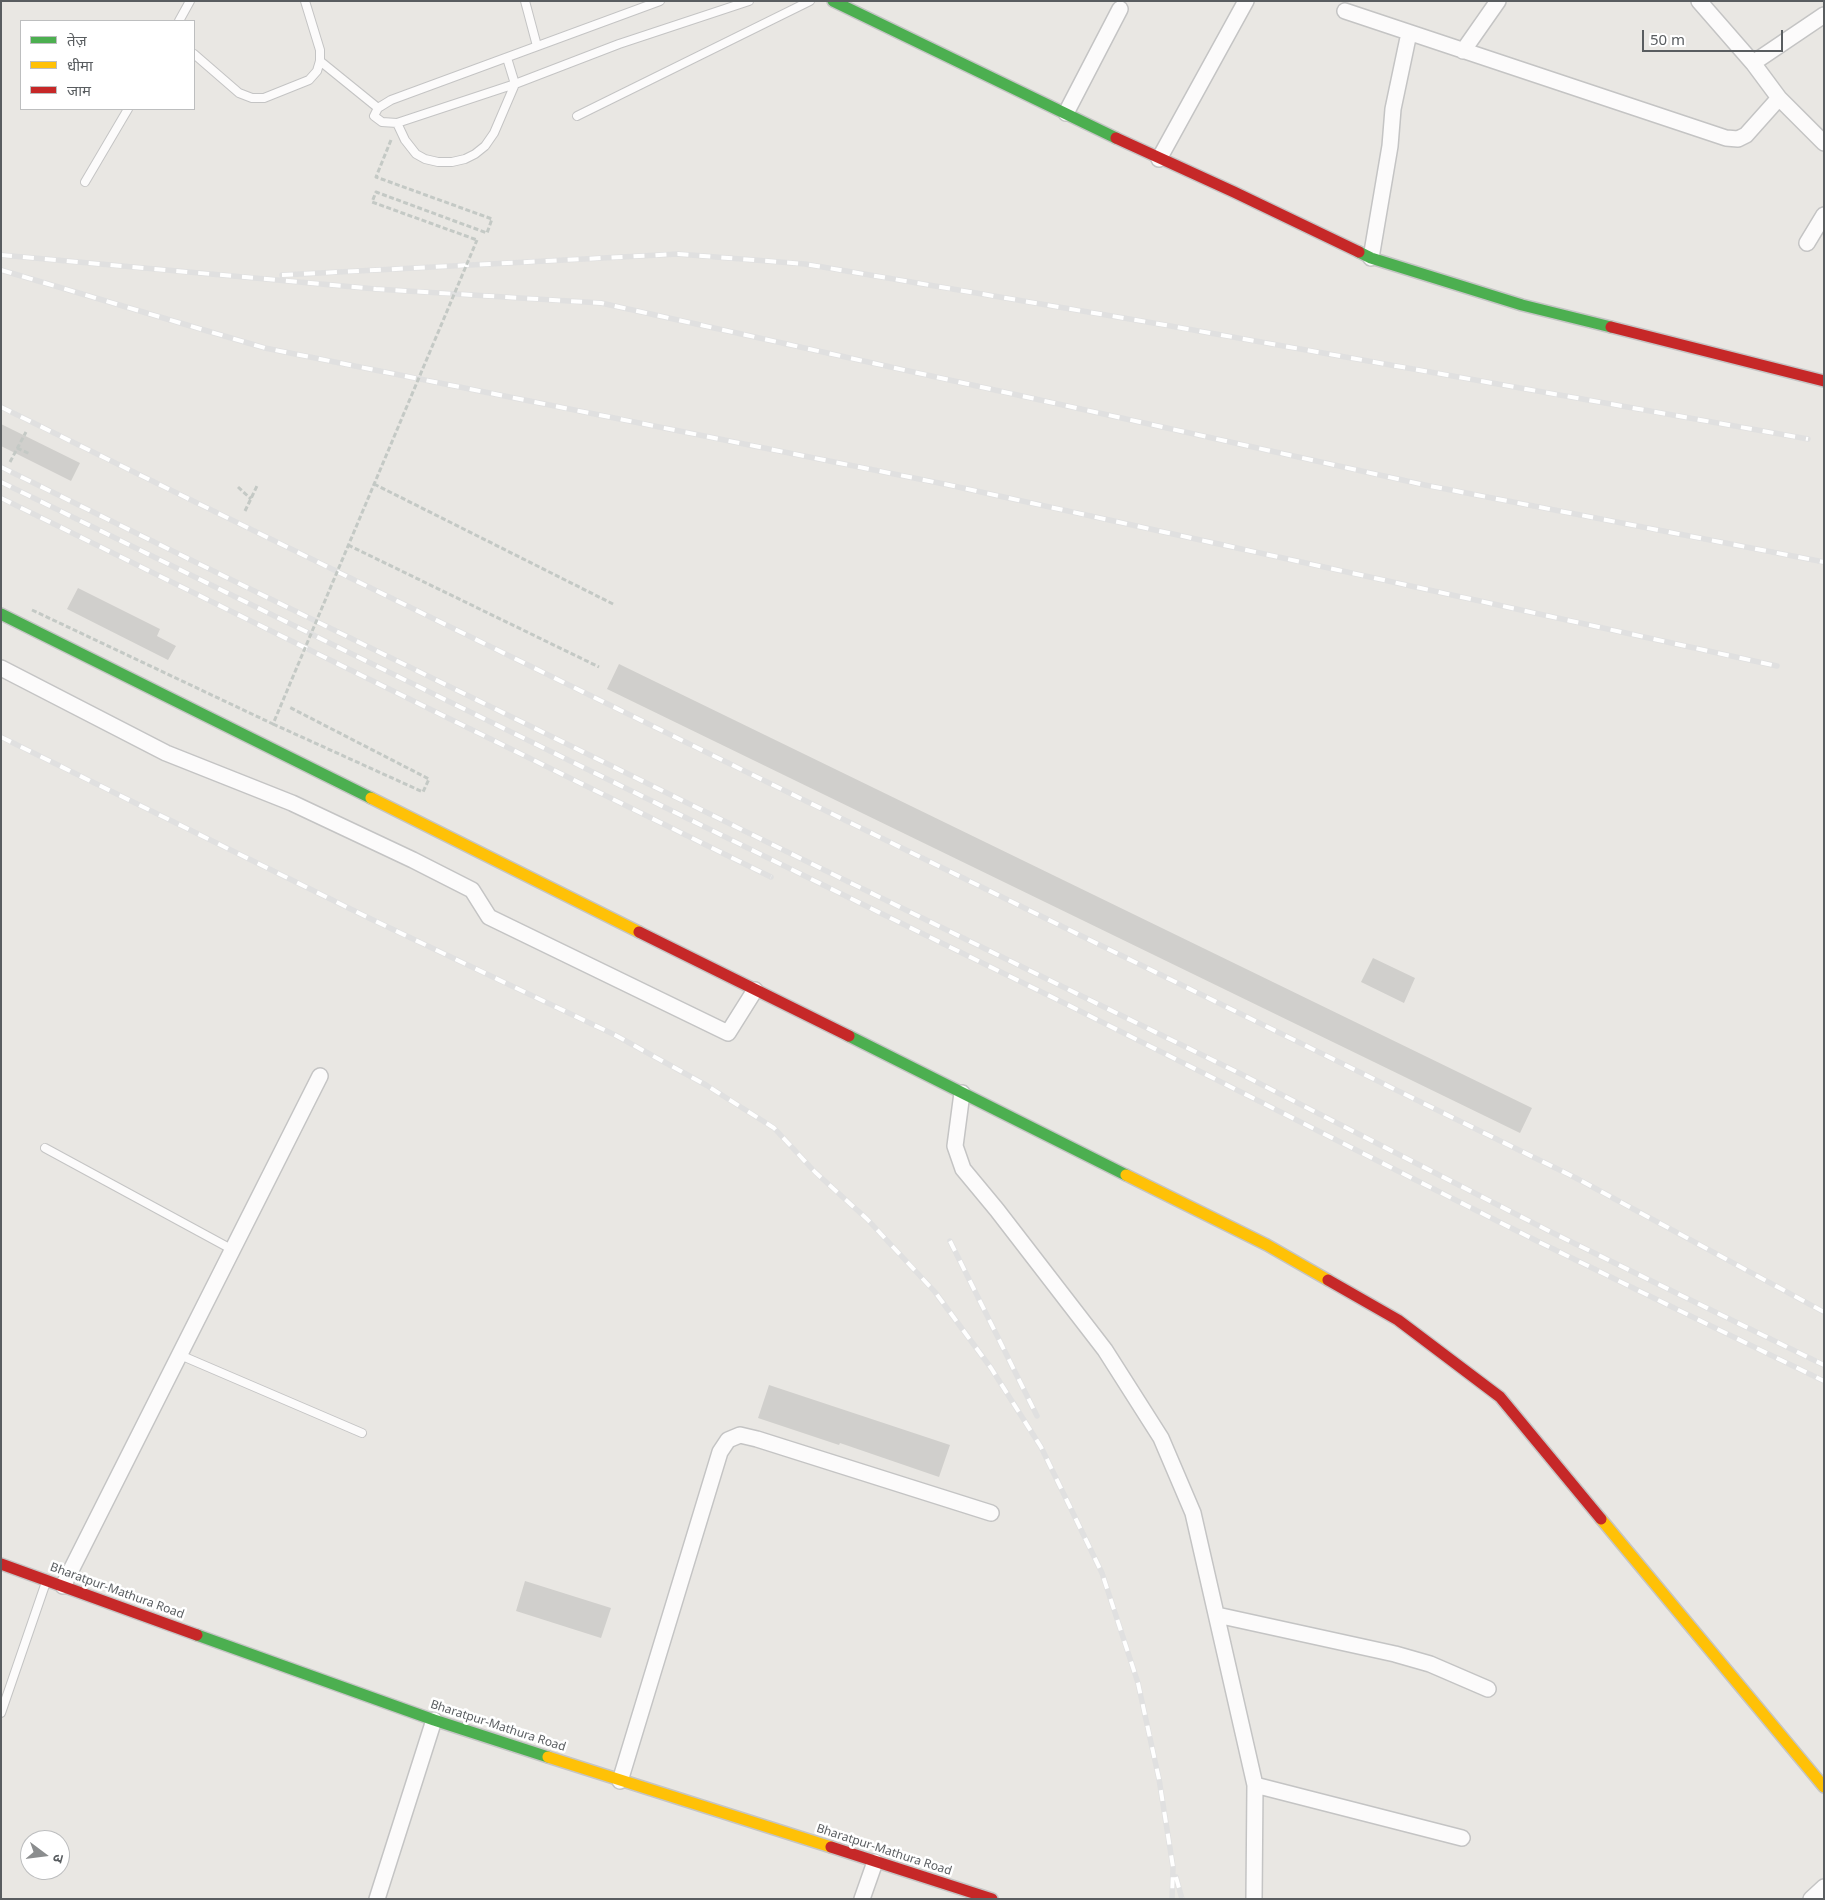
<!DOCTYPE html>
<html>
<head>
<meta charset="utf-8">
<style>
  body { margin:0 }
  #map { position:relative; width:1825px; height:1900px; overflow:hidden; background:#e9e7e3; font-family:"Noto Sans","Noto Sans Devanagari",sans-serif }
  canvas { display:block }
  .frame { position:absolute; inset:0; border:2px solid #595d60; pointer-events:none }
  .legend { position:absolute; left:20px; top:20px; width:175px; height:90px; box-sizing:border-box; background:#fff; border:1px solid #bdbebf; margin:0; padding:6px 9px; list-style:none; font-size:15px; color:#595d60 }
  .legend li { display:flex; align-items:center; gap:10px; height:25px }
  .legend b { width:25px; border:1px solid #bdbebf }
  .north { position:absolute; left:20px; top:1830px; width:50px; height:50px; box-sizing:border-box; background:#fff; border:1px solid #bdbebf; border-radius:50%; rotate:105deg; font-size:14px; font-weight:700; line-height:20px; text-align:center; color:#595d60 }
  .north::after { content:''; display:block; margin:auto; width:18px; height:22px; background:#8b8d8e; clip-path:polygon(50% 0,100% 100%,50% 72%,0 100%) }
  .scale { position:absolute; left:1642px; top:30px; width:141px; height:22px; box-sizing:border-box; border:2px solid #595d60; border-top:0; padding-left:6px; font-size:15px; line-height:18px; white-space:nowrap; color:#595d60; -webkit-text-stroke:4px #fff; paint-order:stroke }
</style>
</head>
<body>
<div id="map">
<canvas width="1825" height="1900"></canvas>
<div class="frame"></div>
<ul class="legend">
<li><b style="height:6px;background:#4caf50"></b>तेज़</li>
<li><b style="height:6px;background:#ffc107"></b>धीमा</li>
<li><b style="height:6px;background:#c62828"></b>जाम</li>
</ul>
<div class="north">उ</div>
<div class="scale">50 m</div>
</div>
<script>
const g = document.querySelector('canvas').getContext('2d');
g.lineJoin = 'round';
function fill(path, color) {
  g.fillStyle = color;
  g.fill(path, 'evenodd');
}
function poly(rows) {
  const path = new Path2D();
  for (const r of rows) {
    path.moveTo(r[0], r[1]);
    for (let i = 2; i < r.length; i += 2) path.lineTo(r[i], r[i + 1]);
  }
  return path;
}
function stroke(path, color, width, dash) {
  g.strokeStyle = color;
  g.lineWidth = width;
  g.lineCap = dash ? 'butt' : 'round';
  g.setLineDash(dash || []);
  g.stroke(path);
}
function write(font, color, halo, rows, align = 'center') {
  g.font = font + ' "Noto Sans",sans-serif';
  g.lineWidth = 5;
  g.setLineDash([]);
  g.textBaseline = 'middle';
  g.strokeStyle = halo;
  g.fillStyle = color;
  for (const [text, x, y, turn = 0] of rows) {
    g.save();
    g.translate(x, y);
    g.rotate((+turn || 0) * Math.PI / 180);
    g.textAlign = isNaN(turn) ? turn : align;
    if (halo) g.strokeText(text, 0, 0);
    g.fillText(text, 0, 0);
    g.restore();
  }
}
const building = poly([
  [1,424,80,463,71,481,1,446],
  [78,588,160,629,157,636,176,646,168,660,67,609],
  [619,664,1532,1108,1520,1133,607,689],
  [1373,958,1415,978,1404,1003,1361,982],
  [769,1385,950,1445,939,1477,840,1443,839,1445,758,1418],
  [525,1581,611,1608,601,1638,516,1611]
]);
const path = poly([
  [391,140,376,177,492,219,487,233,376,192,372,202,477,240],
  [17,448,30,454],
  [10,462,26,432],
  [374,484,615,605],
  [238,487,251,499],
  [245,511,257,486],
  [348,545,599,667],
  [273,724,423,792,429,779,289,707]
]);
const lane = poly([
  [525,1,537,46],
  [660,1,391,100,378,108,374,116,382,122,397,123,515,84,619,44,749,1],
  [179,21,190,1],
  [194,54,239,93,252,98,264,98,309,80,317,71,320,61,320,50,305,1],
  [320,61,378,108],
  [577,116,810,1],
  [397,123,405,140,416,154,425,159,438,162,452,162,465,159,475,154,485,146,494,133,515,84,507,58],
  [85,182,128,109],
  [45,1148,233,1250],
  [180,1355,362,1433],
  [1,1713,45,1585]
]);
const street = poly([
  [1699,1,1753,63,1779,98,1824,143],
  [1345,11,1726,138,1738,139,1746,135,1779,98],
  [1463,51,1498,1],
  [1753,63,1824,15],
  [1066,113,1120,9],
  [1159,159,1246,1],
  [1807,243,1824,215],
  [1371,258,1390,146,1393,109,1409,33],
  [1,668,166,753,292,803,413,860,472,890,489,917,728,1033,755,990],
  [962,1093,955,1146,963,1169,997,1210,1105,1350,1161,1438,1193,1513,1255,1785,1254,1899],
  [63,1586,320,1076],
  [1217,1615,1395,1654,1430,1664,1488,1689],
  [620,1781,720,1452,728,1440,740,1435,757,1439,991,1513],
  [1255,1785,1462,1838],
  [377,1899,434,1720],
  [862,1899,875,1862],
  [1811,1899,1824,1887]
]);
const fast = poly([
  [833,1,1116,138],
  [1359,252,1371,258,1522,305,1611,327],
  [1,614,371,798],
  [849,1036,1126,1175],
  [197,1635,434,1720,548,1757]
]);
const slow = poly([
  [371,798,639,932],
  [1126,1175,1267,1245,1328,1280],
  [1601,1519,1824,1787],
  [548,1757,831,1847]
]);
const jam = poly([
  [1116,138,1234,192,1359,252],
  [1611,327,1824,381],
  [639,932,849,1036],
  [1328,1280,1398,1320,1500,1397,1601,1519],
  [1,1564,197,1635],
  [831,1847,992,1899]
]);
const rail = poly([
  [1,255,376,289,601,303,1425,485,1824,562],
  [1,270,265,348,949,485,1777,666],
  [282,275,678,254,805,264,1165,325,1808,439],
  [1,407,1576,1178,1824,1312],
  [1,467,1241,1074,1547,1230,1824,1365],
  [1,482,1062,1002,1541,1243,1824,1381],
  [1,498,771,877],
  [1,737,371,919,615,1035,706,1085,774,1128,815,1172,867,1219,935,1292,991,1368,1041,1447,1102,1573,1138,1683,1159,1779,1173,1867,1172,1899],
  [950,1241,1037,1416],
  [1176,1877,1182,1899]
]);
const pathBridge = poly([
  [32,610,273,724,477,240]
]);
const streetNames = [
  ["Bharatpur-Mathura Road",117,1591,20],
  ["Bharatpur-Mathura Road",498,1726,18],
  ["Bharatpur-Mathura Road",884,1850,18]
];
fill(building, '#d0cfcc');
stroke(lane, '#c4c4c4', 10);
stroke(street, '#c4c4c4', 18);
stroke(fast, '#c5c5c5', 14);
stroke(slow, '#c5c5c5', 14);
stroke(jam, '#c5c5c5', 14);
stroke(path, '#c4c9c5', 3, [5, 2.5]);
stroke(lane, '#fcfbfb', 8);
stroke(street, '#fcfbfb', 15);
stroke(fast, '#4caf50', 11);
stroke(slow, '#ffc107', 11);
stroke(jam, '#c62828', 11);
stroke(rail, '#e0e0e0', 5.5);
stroke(rail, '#fff', 4, [11]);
stroke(pathBridge, '#c4c9c5', 3, [5, 2.5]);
write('12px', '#595d60', '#fff', streetNames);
</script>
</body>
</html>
